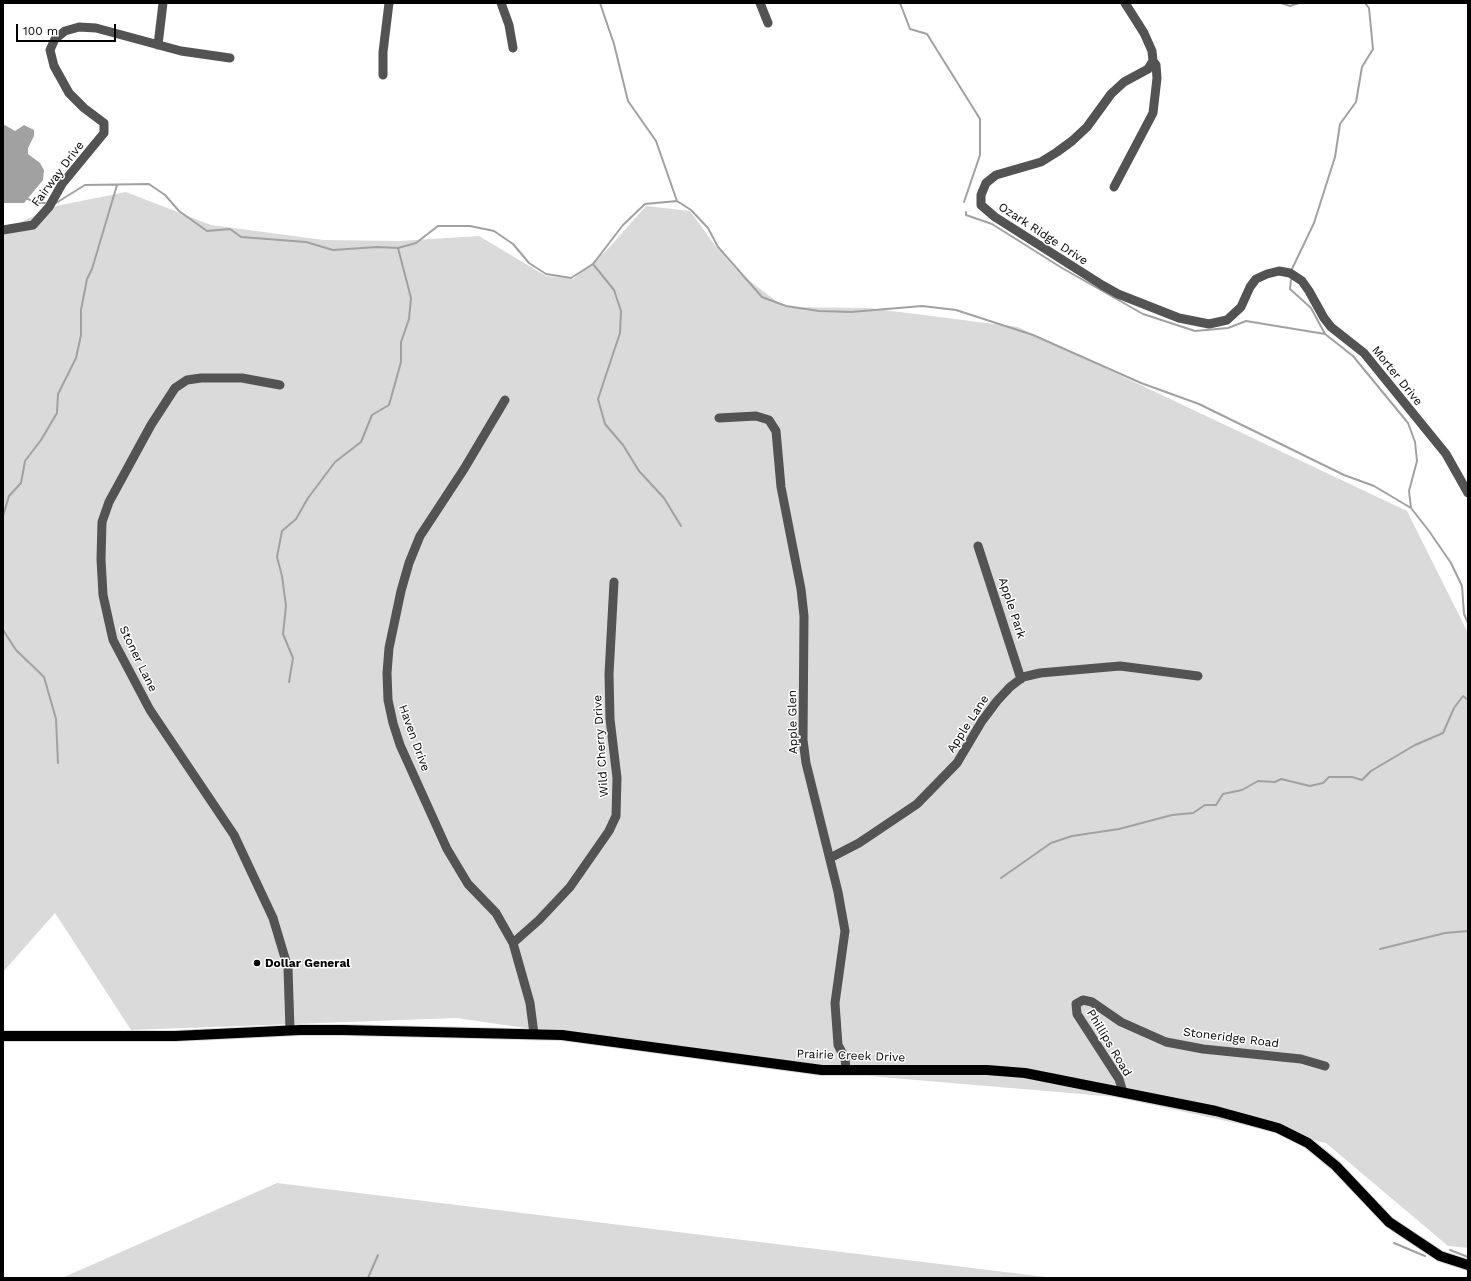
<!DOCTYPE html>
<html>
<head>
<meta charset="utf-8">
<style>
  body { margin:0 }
  #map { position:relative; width:1471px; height:1281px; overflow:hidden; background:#fff; font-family:"Work Sans",sans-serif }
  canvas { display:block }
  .frame { position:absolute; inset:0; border:4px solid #000; pointer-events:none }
  .scale { position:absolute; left:16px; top:24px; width:100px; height:18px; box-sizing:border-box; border:2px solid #000; border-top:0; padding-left:5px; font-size:12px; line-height:14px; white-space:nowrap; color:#000; -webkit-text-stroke:3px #fff; paint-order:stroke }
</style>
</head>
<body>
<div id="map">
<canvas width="1471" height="1281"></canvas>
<div class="frame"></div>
<div class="scale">100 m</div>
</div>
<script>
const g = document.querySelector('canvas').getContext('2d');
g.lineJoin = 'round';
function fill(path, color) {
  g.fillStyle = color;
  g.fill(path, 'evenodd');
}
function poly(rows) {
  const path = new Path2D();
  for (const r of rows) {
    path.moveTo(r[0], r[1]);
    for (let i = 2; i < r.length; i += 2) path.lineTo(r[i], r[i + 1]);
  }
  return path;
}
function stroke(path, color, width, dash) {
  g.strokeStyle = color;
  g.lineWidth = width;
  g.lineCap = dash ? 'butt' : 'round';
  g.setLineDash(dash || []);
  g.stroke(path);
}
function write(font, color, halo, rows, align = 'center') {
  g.font = font + ' "Work Sans",sans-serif';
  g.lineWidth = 3;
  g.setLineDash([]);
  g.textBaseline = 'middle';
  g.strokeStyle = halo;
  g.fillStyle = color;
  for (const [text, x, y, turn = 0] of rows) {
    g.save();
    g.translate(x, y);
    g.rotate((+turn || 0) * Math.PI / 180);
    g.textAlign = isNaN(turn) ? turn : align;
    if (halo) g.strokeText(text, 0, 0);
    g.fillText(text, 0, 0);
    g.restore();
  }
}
const green = poly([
  [126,192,211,225,324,240,400,241,479,236,546,276,573,279,606,251,646,206,690,211,717,248,738,272,784,307,868,308,1018,327,1407,511,1468,633,1468,1248,1448,1246,1326,1143,1117,1097,845,1074,456,1018,131,1030,55,913,3,972,3,230,56,206],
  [277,1183,1054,1278,62,1278]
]);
const water = poly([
  [3,124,15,131,24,125,34,130,34,136,28,148,28,154,40,163,44,170,43,180,24,203,3,203]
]);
const stream = poly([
  [600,3,614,44,628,101,656,141,677,201],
  [900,3,910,29,927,34,980,119,980,155,964,202],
  [1281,3,1290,6,1299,3],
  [26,198,36,203,45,203],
  [56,203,85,185,149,184,165,195,179,211,207,231,230,229,241,237,306,242,333,250,377,247,398,248,416,243,438,226,470,226,494,231,513,244,529,263,546,274,571,278,593,264,623,225,645,204,677,201,691,210,708,228,718,247,762,297,786,306,819,311,851,312,922,306,956,310,1033,335,1141,383,1199,404,1344,475,1374,486,1411,508,1429,531,1451,563,1462,586,1464,614,1468,623],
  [966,212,966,215,992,224,1062,268,1143,314,1195,331,1228,328,1246,321,1325,334],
  [593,264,614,290,621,311,620,333,598,399,605,424,623,445,639,471,664,498,681,526],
  [1292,269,1314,223,1335,157,1340,124,1356,102,1362,67,1373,49,1369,8,1365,3],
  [1291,280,1290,289,1311,308,1325,334,1353,356,1408,423,1415,442,1417,461,1409,491,1411,508],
  [3,516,9,496,21,483,25,461,41,440,57,413,58,394,76,358,81,335,81,310,87,279,92,269,117,185],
  [3,630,16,650,44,677,56,719,58,763],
  [289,682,293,658,283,634,286,606,282,576,277,557,282,531,296,519,308,498,335,462,361,442,372,415,389,405,401,362,401,342,409,319,411,298,398,248],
  [1001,878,1051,843,1072,836,1119,829,1172,815,1193,813,1205,805,1216,805,1223,794,1242,790,1258,781,1275,782,1281,779,1310,786,1323,783,1329,777,1352,777,1362,780,1371,771,1415,745,1443,733,1454,708,1463,696,1468,700],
  [1380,949,1445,933,1468,931],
  [1394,1243,1425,1256],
  [1450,1250,1468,1257],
  [368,1278,378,1255]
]);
const minor = poly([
  [501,3,509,25,513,48],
  [760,3,768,23],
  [1125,3,1144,33,1152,51,1153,61,1148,69,1124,82,1111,94,1087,127,1072,141,1057,152,1041,162,996,175,986,183,981,195,981,205,995,217,1102,285,1118,294,1179,318,1209,324,1227,320,1241,307,1250,287,1256,279,1267,274,1279,271,1290,273,1302,281,1309,291,1324,318,1331,327,1364,353,1446,454,1468,493],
  [158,45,163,3],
  [383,75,383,52,389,3],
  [1114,187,1153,113,1157,78,1156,65,1153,61],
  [3,230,33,225,49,207,62,184,104,133,104,123,84,108,69,93,54,66,50,50,55,39,65,31,79,27,96,28,181,51,230,58],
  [280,385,242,378,201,378,187,380,175,388,151,425,109,502,102,522,101,559,103,595,113,640,150,710,234,835,273,918,288,968,290,1030],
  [505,400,464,469,420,536,409,563,401,591,389,648,387,673,388,700,393,723,400,745,447,849,468,884,496,913,513,943,530,1003,534,1034],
  [719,418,756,416,769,420,776,431,781,487,801,589,804,616,803,740,806,763,838,892,845,931,835,1003,838,1045,845,1058,846,1070],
  [978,546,1021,679],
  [830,858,859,843,917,804,957,763,982,721,997,701,1010,687,1023,677,1040,673,1120,666,1198,676],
  [513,943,539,920,570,887,609,831,616,816,617,778,610,719,609,674,614,582],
  [1123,1092,1119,1079,1077,1014,1076,1004,1083,1000,1092,1002,1121,1022,1166,1042,1203,1049,1301,1059,1325,1066]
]);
const major = poly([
  [3,1036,175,1036,300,1030,343,1030,562,1035,822,1070,987,1070,1025,1073,1216,1111,1278,1128,1308,1143,1336,1166,1389,1222,1440,1256,1468,1265]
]);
const markers = [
  [257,963,4,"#000"]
];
const streetNames = [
  ["Fairway Drive",58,174,-53],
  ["Ozark Ridge Drive",1043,234,33],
  ["Morter Drive",1397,376,51],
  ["Apple Park",1012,608,72],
  ["Stoner Lane",138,659,64],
  ["Apple Glen",793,722,-91],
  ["Apple Lane",968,724,-57],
  ["Haven Drive",414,738,70],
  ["Wild Cherry Drive",601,746,-94],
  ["Stoneridge Road",1231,1038,7],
  ["Phillips Road",1109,1043,59],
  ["Prairie Creek Drive",851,1056,2]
];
const poiNames = [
  ["Dollar General",265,963]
];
fill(green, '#dadada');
fill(water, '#a1a1a1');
stroke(stream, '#a1a1a1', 2);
stroke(major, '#dbdbdb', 12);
stroke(minor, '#535353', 9);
stroke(major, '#000', 10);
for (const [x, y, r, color] of markers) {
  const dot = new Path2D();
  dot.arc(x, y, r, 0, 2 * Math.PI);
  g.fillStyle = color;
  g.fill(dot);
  stroke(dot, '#fff', 1.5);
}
write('12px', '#000', '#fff', streetNames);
write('bold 12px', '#000', '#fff', poiNames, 'left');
</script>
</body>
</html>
